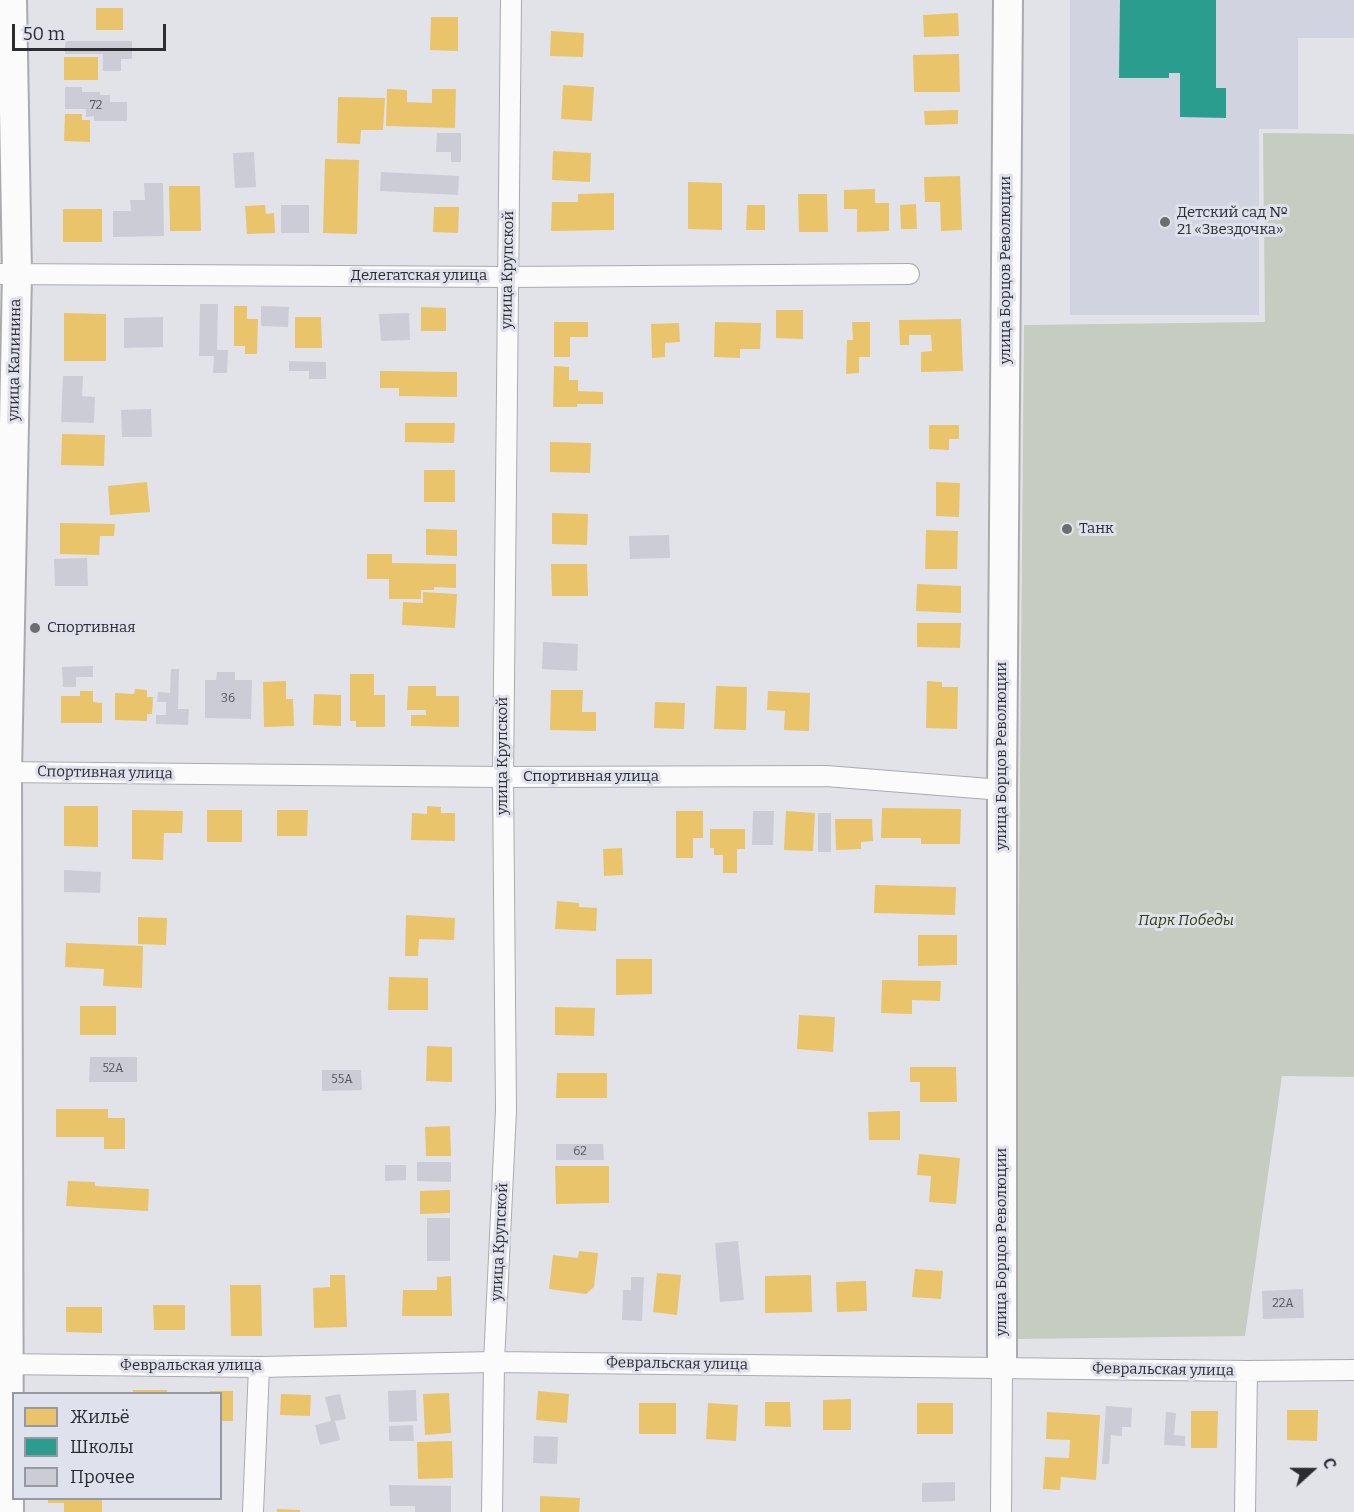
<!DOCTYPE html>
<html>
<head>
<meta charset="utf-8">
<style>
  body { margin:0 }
  #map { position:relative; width:1354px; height:1512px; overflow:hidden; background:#e2e3e9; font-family:Bitter,serif }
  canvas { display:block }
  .legend { position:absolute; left:12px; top:1392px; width:210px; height:108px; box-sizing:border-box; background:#dfe1ec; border:2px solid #9799a1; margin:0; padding:8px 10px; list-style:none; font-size:18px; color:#2c2d31 }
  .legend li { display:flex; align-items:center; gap:12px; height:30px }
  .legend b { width:30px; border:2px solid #9799a1 }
  .north { position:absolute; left:1282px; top:1440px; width:60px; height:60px; -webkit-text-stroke:4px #dfe1ec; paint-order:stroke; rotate:69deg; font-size:16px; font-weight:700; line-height:24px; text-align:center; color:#2c2d31 }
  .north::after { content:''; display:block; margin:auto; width:21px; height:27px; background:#2c2d31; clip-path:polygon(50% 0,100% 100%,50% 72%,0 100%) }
  .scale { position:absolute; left:12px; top:24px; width:154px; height:27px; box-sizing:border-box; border:3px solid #2c2d31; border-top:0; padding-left:8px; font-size:18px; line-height:21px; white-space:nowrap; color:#2c2d31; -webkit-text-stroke:4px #dfe1ec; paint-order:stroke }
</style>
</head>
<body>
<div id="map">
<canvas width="1354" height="1512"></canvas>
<ul class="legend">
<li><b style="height:16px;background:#e9c46a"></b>Жильё</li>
<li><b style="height:16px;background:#2a9d8f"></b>Школы</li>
<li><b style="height:16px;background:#cbccd6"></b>Прочее</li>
</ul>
<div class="north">С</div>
<div class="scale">50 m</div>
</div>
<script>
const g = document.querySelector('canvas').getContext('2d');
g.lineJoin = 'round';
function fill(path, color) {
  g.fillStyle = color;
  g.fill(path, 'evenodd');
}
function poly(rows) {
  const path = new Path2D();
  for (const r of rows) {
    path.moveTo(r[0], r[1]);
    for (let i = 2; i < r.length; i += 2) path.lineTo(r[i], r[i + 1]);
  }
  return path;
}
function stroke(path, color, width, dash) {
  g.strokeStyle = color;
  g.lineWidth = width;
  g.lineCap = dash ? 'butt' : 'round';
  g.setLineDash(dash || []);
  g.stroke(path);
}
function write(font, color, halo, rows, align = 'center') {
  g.font = font + ' Bitter,serif';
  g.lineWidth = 6;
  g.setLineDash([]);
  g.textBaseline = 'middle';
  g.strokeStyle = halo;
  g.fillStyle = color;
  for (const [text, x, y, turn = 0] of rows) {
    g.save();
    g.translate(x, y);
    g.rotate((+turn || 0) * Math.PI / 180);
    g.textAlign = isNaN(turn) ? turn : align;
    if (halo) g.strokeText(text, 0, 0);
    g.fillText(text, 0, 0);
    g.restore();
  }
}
const built = poly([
  [1070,0,1354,0,1354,38,1298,38,1298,129,1259,129,1259,315,1070,315]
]);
const green = poly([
  [1263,133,1354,134,1354,1077,1282,1076,1245,1336,1015,1339,1024,325,1265,322]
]);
const homes = poly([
  [96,8,123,8,123,30,96,30],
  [958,13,959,36,924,37,923,15],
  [431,17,458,17,458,51,430,50],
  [551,31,584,33,583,57,550,56],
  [959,54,960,92,914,92,913,55],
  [64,57,98,57,98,80,64,80],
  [563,85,594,87,592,121,561,119],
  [387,89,407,90,407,102,432,103,432,89,456,89,455,128,386,126],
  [338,97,385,98,383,130,361,130,360,144,337,143],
  [958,110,958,124,925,125,924,111],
  [65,114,82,114,82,120,90,120,90,142,64,141],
  [553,151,591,153,590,182,552,180],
  [325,159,359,160,357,234,323,233],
  [960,176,962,230,941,231,940,202,925,202,924,177],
  [688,182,722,183,722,230,688,229],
  [169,186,200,186,201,231,170,231],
  [875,189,875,203,889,203,889,231,857,232,857,209,844,209,844,190],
  [614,193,614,230,551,231,552,202,578,202,578,194],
  [798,194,827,194,828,232,799,232],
  [916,204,917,229,901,229,900,205],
  [265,205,266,214,274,213,275,233,247,234,245,206],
  [747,205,765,205,765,230,746,230],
  [434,207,459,207,458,233,433,232],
  [63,209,102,209,102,242,63,242],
  [234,306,247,306,247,319,258,319,257,354,245,354,245,346,234,346],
  [421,307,446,308,446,331,421,331],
  [776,310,803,310,803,339,776,338],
  [64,313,106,314,106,361,64,361],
  [295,317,321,317,322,348,295,348],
  [961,319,963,371,921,372,921,352,932,351,931,335,909,335,909,345,900,345,899,320],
  [554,322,588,322,588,337,570,337,570,357,554,357],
  [715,322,761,323,760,349,740,349,740,358,714,357],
  [852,322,870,322,870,357,859,357,859,373,846,374,847,340,853,340],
  [679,323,680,342,665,343,665,357,652,358,651,324],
  [554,366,569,367,569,380,578,380,578,391,603,392,603,404,577,404,577,407,553,407],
  [380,371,457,372,457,397,399,396,399,388,380,388],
  [405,423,455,423,454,443,405,442],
  [929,425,959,425,959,439,949,439,949,450,929,449],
  [62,434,105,435,104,466,61,465],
  [550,442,591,443,590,473,550,472],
  [424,470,455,470,455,502,424,502],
  [147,482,150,512,110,515,108,486],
  [936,482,960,483,959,517,936,516],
  [552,513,588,514,587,545,552,544],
  [60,523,115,524,114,536,100,536,99,555,60,554],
  [426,529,457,530,457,556,426,555],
  [926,530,958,531,957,569,925,569],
  [367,554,392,554,392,563,456,564,456,588,434,587,434,590,421,590,421,599,389,599,389,579,367,579],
  [551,564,587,564,588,596,552,596],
  [917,584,961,586,961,613,916,611],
  [423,592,457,594,455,628,402,625,403,602,423,603],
  [917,623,961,623,960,648,917,647],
  [350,674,374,674,374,695,385,695,385,727,356,727,356,721,350,721],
  [286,681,286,699,293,699,294,726,264,727,263,682],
  [927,681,942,682,942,687,958,687,957,729,926,728],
  [408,686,436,686,436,696,459,696,459,727,411,726,411,715,426,715,426,710,407,710],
  [716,686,747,687,746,730,714,729],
  [135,689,147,690,147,697,153,697,152,714,147,714,147,721,115,720,115,693,134,694],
  [551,690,583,690,582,712,596,712,596,731,550,730],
  [80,691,93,691,93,702,102,703,102,723,61,723,61,696,80,696],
  [768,691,810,693,809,731,784,730,785,711,767,710],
  [314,694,341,695,341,726,313,725],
  [655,702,685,703,684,729,654,728],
  [64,806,98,806,98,847,64,846],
  [427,806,441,807,441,813,455,813,455,841,411,840,412,813,427,814],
  [882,808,961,809,960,844,921,844,921,838,881,838],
  [132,810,183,811,182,833,164,833,163,860,132,859],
  [207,810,242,810,242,842,207,842],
  [277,810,308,810,307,836,277,836],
  [676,811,703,811,703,838,693,838,693,858,676,858],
  [786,811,815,813,813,851,784,850],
  [835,819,872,819,873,841,861,842,861,849,836,850],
  [710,829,745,829,745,849,737,849,737,873,723,873,723,855,714,855,714,848,710,848],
  [622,848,623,875,604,876,603,849],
  [875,885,956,887,955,915,874,913],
  [557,901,579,903,579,907,597,908,596,931,555,929],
  [406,915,455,918,454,940,419,939,418,956,405,956],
  [138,917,167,918,166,945,138,944],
  [918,935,957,935,957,965,918,966],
  [66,943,143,946,142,988,103,986,104,969,65,967],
  [616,959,652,959,652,994,616,995],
  [389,977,428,978,428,1010,388,1010],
  [882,980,941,981,940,1001,912,1000,912,1014,881,1013],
  [80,1006,116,1006,116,1035,80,1035],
  [555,1007,595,1008,594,1036,555,1035],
  [799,1015,835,1017,833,1052,797,1049],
  [427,1046,452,1047,452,1082,426,1081],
  [910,1067,956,1067,957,1102,920,1102,920,1082,910,1082],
  [557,1073,607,1073,607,1098,556,1098],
  [56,1109,108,1109,108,1118,125,1118,125,1149,104,1149,104,1137,56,1137],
  [900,1111,900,1140,869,1140,868,1112],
  [450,1126,451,1156,426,1156,425,1127],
  [919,1154,960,1158,956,1204,929,1202,931,1176,917,1175],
  [555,1166,609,1166,609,1203,556,1204],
  [68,1181,95,1182,95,1186,149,1189,148,1211,66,1206],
  [450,1190,450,1213,420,1214,420,1191],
  [579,1251,598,1253,594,1287,586,1294,549,1289,553,1255,578,1258],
  [915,1269,943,1271,941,1299,912,1297],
  [657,1273,681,1275,677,1315,653,1312],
  [330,1275,345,1275,347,1327,314,1328,313,1288,330,1287],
  [811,1275,812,1312,765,1313,765,1276],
  [451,1276,452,1316,402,1316,403,1290,437,1290,437,1277],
  [866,1281,867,1311,837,1312,836,1282],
  [230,1285,261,1285,262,1336,231,1336],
  [153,1305,185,1305,185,1330,154,1330],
  [66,1307,102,1307,102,1333,66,1332],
  [133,1390,167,1390,167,1394,133,1394],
  [210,1391,233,1391,233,1421,220,1421,220,1394,210,1394],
  [538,1391,569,1394,567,1423,536,1420],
  [449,1393,451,1433,425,1435,423,1394],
  [281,1394,311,1395,310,1416,280,1415],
  [851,1399,851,1430,823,1430,823,1400],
  [765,1402,790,1402,791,1427,765,1426],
  [639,1403,676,1403,676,1434,639,1434],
  [708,1403,738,1405,736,1441,706,1439],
  [917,1403,953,1403,953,1434,917,1434],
  [1287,1410,1318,1410,1317,1441,1287,1440],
  [1191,1411,1218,1411,1217,1448,1191,1448],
  [1047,1412,1100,1415,1096,1480,1061,1477,1060,1490,1043,1489,1045,1457,1069,1458,1070,1440,1046,1439],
  [452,1441,453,1478,418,1479,417,1442],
  [540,1496,580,1498,579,1512,540,1512],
  [48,1498,102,1498,102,1512,64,1512,64,1503,48,1503],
  [277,1509,300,1510,300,1512,277,1512]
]);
const schools = poly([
  [1120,0,1216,0,1216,88,1226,88,1226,118,1180,117,1180,73,1169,73,1169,78,1119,78]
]);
const building = poly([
  [65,41,132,41,132,59,121,59,121,71,103,71,103,54,65,54],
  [65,87,82,87,82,92,100,92,100,95,110,95,110,102,127,102,127,121,94,121,94,116,86,117,86,109,65,109],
  [437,133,461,133,461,162,451,162,451,152,436,152],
  [254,152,256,187,235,188,233,153],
  [381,172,459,176,458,195,380,191],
  [144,183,163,183,164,236,113,237,113,211,131,211,130,200,145,200],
  [281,205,309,205,309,233,281,233],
  [200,304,218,304,217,350,228,350,227,373,213,373,214,356,199,356],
  [261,306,289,307,288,327,261,326],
  [409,313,410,340,381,341,379,314],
  [163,317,163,347,124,348,124,318],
  [289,361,326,362,326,379,309,379,309,371,289,371],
  [63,376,83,376,82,396,95,397,94,423,61,422],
  [151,409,152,437,122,437,121,410],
  [669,535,670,558,630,559,629,536],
  [87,558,88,586,55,586,54,559],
  [543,642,578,644,577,671,542,669],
  [93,666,93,677,76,677,76,687,63,687,62,667],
  [171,669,179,669,178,709,189,709,188,725,156,724,156,715,166,715,166,702,157,702,158,692,170,693],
  [217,672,235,672,235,680,252,680,251,719,205,718,205,680,216,680],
  [753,811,774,811,773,845,752,845],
  [818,813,831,813,831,852,818,852],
  [64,870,101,872,100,893,64,892],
  [90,1057,137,1057,137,1082,89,1082],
  [322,1070,361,1070,362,1090,322,1091],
  [556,1144,603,1144,604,1160,556,1160],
  [417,1162,451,1162,451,1182,417,1181],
  [385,1165,406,1165,406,1180,385,1181],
  [427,1218,450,1218,450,1261,427,1261],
  [738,1241,744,1300,720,1302,715,1243],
  [631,1277,644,1277,642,1321,622,1320,623,1290,631,1290],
  [1303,1289,1304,1318,1263,1319,1262,1291],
  [416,1390,417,1421,389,1422,388,1391],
  [340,1394,346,1419,335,1421,340,1440,320,1445,315,1425,331,1421,325,1397],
  [1106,1406,1132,1408,1131,1427,1122,1427,1122,1436,1111,1435,1109,1464,1102,1464],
  [1166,1412,1176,1413,1174,1435,1185,1436,1185,1446,1164,1445],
  [413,1425,414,1441,389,1441,389,1426],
  [534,1436,558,1437,557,1464,533,1463],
  [955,1482,955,1501,922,1502,922,1483],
  [389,1485,451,1486,451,1512,415,1512,415,1506,390,1506]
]);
const street = poly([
  [0,274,508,277,909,274],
  [0,772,503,777,826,776,1002,790],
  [0,1364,259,1367,494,1362,1247,1371,1354,1370],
  [253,1512,259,1367],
  [492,1512,494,1362,506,1110,503,777,511,0],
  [1001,1512,1002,1368],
  [1245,1512,1247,1371]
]);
const secondary = poly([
  [1002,1368,1002,790,1008,0],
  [9,1512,7,772,17,274,12,0]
]);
const markers = [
  [1165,222,6,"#6c6d71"],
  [1067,529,6,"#6c6d71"],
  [35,628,6,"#6c6d71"]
];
const numberNames = [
  ["72",96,106],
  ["36",228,699],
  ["52А",113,1069],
  ["55А",342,1080],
  ["62",580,1152],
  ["22А",1283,1304]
];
const poiNames = [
  ["Детский сад №",1177,213],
  ["21 «Звездочка»",1177,230],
  ["Танк",1079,529],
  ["Спортивная",47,628]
];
const streetNames = [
  ["улица Крупской",508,270,-89],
  ["улица Борцов Революции",1006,270,-90],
  ["Делегатская улица",419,276],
  ["улица Калинина",15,360,-89],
  ["улица Крупской",503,756,-90],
  ["улица Борцов Революции",1002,756,-90],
  ["Спортивная улица",105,773,1],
  ["Спортивная улица",591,777],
  ["улица Крупской",500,1242,-87],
  ["улица Борцов Революции",1002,1242,-90],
  ["Февральская улица",677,1364,1],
  ["Февральская улица",191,1366],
  ["Февральская улица",1163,1370,1]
];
const parkNames = [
  ["Парк Победы",1186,921]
];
fill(built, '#d1d4e0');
fill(green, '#c7ccc0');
fill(homes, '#e9c46a');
fill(schools, '#2a9d8f');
fill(building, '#cbccd6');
stroke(street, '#aaabaf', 22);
stroke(secondary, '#aaabaf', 32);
stroke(street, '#fbfbfc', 20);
stroke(secondary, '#fbfbfc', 28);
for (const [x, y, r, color] of markers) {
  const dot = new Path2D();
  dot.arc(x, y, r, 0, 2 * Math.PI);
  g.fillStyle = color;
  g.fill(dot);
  stroke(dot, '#dfe1ec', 2);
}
write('12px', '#56575d', null, numberNames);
write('15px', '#2c2d31', '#dfe1ec', poiNames, 'left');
write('15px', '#2c2d31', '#dfe1ec', streetNames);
write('italic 15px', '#333f05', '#dfe1ec', parkNames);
</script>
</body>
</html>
